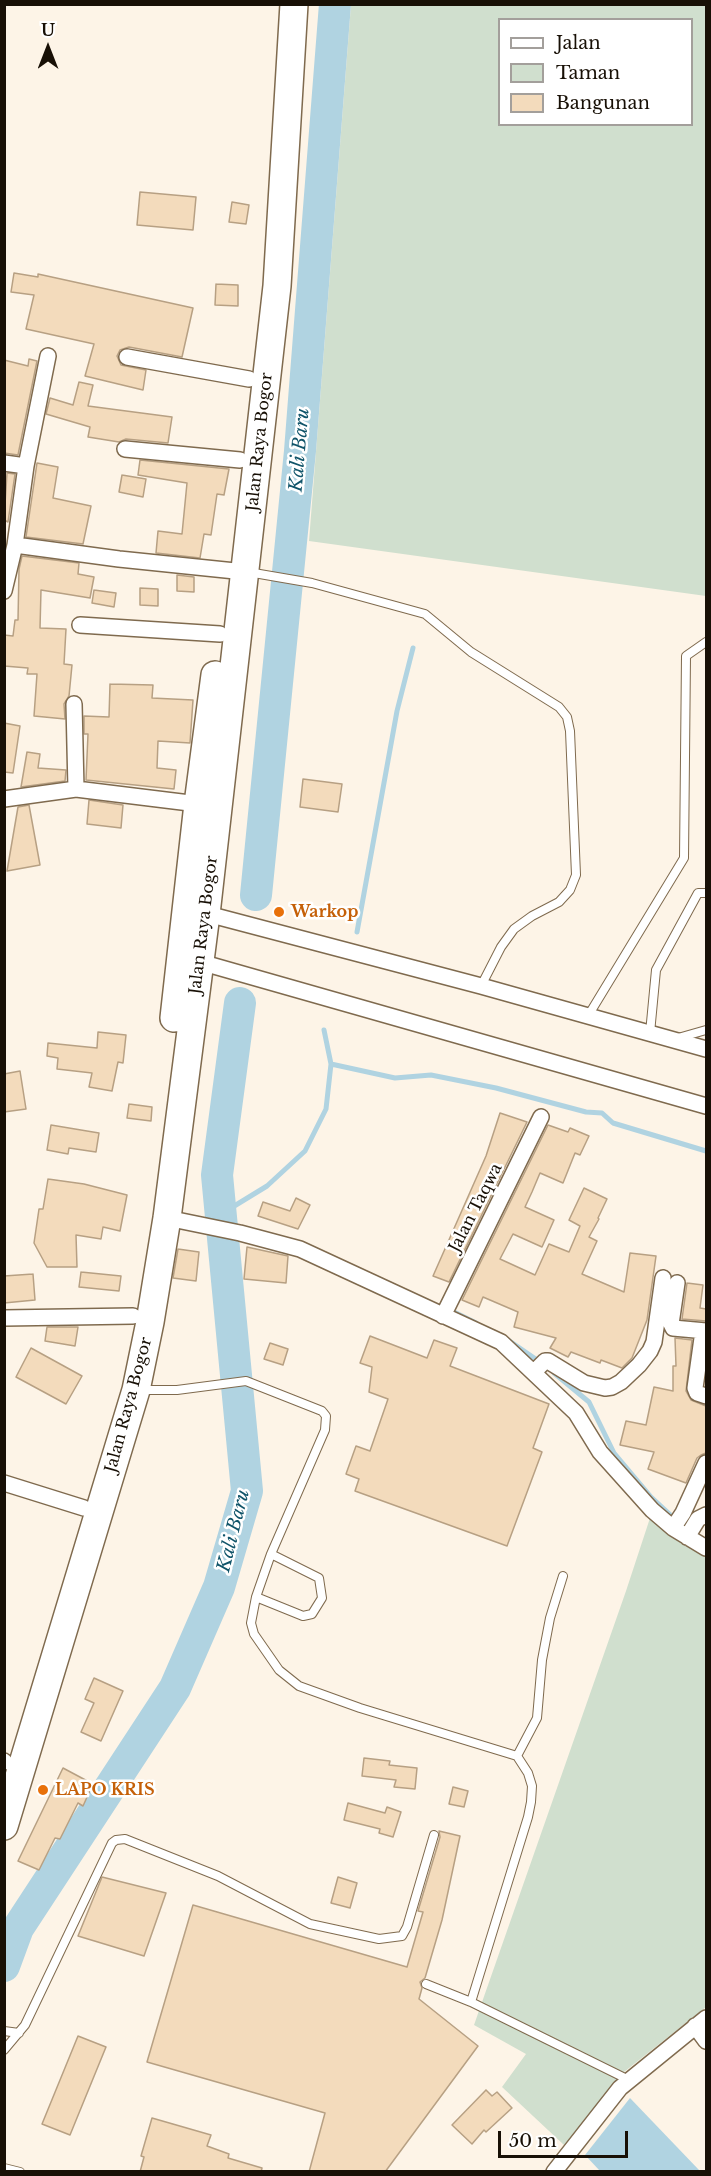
<!DOCTYPE html>
<html>
<head>
<meta charset="utf-8">
<style>
  body { margin:0 }
  #map { position:relative; width:711px; height:2176px; overflow:hidden; background:#fdf4e7; font-family:"Libre Baskerville",serif }
  canvas { display:block }
  .frame { position:absolute; inset:0; border:6px solid #181006; pointer-events:none }
  .legend { position:absolute; left:498px; top:18px; width:195px; height:108px; box-sizing:border-box; background:#fff; border:2px solid #a39f9b; margin:0; padding:8px 10px; list-style:none; font-size:18px; color:#181006 }
  .legend li { display:flex; align-items:center; gap:12px; height:30px }
  .legend b { width:30px; border:2px solid #a39f9b }
  .north { position:absolute; left:18px; top:18px; width:60px; height:60px; -webkit-text-stroke:4px #fff; paint-order:stroke; rotate:0deg; font-size:16px; font-weight:700; line-height:24px; text-align:center; color:#181006 }
  .north::after { content:''; display:block; margin:auto; width:21px; height:27px; background:#181006; clip-path:polygon(50% 0,100% 100%,50% 72%,0 100%) }
  .scale { position:absolute; left:498px; top:2131px; width:130px; height:27px; box-sizing:border-box; border:3px solid #181006; border-top:0; padding-left:8px; font-size:18px; line-height:21px; white-space:nowrap; color:#181006; -webkit-text-stroke:4px #fff; paint-order:stroke }
</style>
</head>
<body>
<div id="map">
<canvas width="711" height="2176"></canvas>
<div class="frame"></div>
<ul class="legend">
<li><b style="height:8px;background:#fff"></b>Jalan</li>
<li><b style="height:16px;background:#d0dfce"></b>Taman</li>
<li><b style="height:16px;background:#f3dbbc"></b>Bangunan</li>
</ul>
<div class="north">U</div>
<div class="scale">50 m</div>
</div>
<script>
const g = document.querySelector('canvas').getContext('2d');
g.lineJoin = 'round';
function fill(path, color) {
  g.fillStyle = color;
  g.fill(path, 'evenodd');
}
function poly(rows) {
  const path = new Path2D();
  for (const r of rows) {
    path.moveTo(r[0], r[1]);
    for (let i = 2; i < r.length; i += 2) path.lineTo(r[i], r[i + 1]);
  }
  return path;
}
function stroke(path, color, width, dash) {
  g.strokeStyle = color;
  g.lineWidth = width;
  g.lineCap = dash ? 'butt' : 'round';
  g.setLineDash(dash || []);
  g.stroke(path);
}
function write(font, color, halo, rows, align = 'center') {
  g.font = font + ' "Libre Baskerville",serif';
  g.lineWidth = 5;
  g.setLineDash([]);
  g.textBaseline = 'middle';
  g.strokeStyle = halo;
  g.fillStyle = color;
  for (const [text, x, y, turn = 0] of rows) {
    g.save();
    g.translate(x, y);
    g.rotate((+turn || 0) * Math.PI / 180);
    g.textAlign = isNaN(turn) ? turn : align;
    if (halo) g.strokeText(text, 0, 0);
    g.fillText(text, 0, 0);
    g.restore();
  }
}
const green = poly([
  [351,5,706,5,706,596,309,541],
  [500,20,692,20,692,124,500,124],
  [650,1518,682,1544,706,1553,706,2007,624,2072,564,2145,502,2087,526,2054,474,2025,626,1591]
]);
const water = poly([
  [630,2098,699,2170,698,2171,600,2171,585,2155]
]);
const stream = poly([
  [357,932,397,711,413,648],
  [331,1064,395,1078,431,1075,496,1088,586,1112,602,1113,613,1123,706,1151],
  [220,1209,231,1208,267,1186,305,1151,326,1109,331,1064,324,1030],
  [452,1311,476,1323],
  [508,1340,540,1362],
  [554,1373,589,1402,614,1453,651,1497,677,1521]
]);
const river = poly([
  [256,895,300,451,335,4],
  [4,1966,18,1928,175,1688,219,1587,247,1491,217,1175,240,1003]
]);
const building = poly([
  [140,192,196,197,193,230,137,225,140,192],
  [232,202,249,205,246,224,229,222,232,202],
  [14,273,38,277,38,274,193,308,182,357,129,347,120,350,117,356,121,365,146,370,143,390,85,376,94,344,26,329,34,295,11,292,14,273],
  [216,284,238,285,238,306,215,305,216,284],
  [29,359,37,361,18,455,4,453,4,360,28,366,29,359],
  [79,382,93,385,88,406,172,417,168,443,126,439,119,442,88,437,90,427,46,414,50,398,73,405,79,382],
  [140,460,229,469,224,495,217,494,211,535,204,534,200,558,156,553,158,531,182,534,187,483,138,475,140,460],
  [37,463,58,467,53,498,91,506,83,544,26,537,37,463],
  [7,473,15,474,8,522,4,520,7,473],
  [122,475,146,479,143,497,119,492,122,475],
  [22,556,79,563,78,574,94,577,90,598,41,590,40,628,66,629,64,664,72,665,69,696,64,704,65,719,34,716,37,674,27,674,28,668,4,666,4,635,13,636,15,620,18,620,19,569,22,556],
  [177,575,194,577,194,592,177,591,177,575],
  [140,588,158,589,158,606,140,605,140,588],
  [94,590,116,593,114,607,92,603,94,590],
  [110,684,153,685,152,698,193,700,190,743,158,741,157,768,176,770,174,789,86,780,88,734,84,734,84,716,109,717,110,684],
  [4,723,20,726,13,773,4,772,4,723],
  [27,752,40,754,38,768,66,770,65,781,21,787,27,752],
  [303,779,342,784,338,812,300,807,303,779],
  [89,800,123,805,121,828,87,824,89,800],
  [29,805,40,865,7,871,18,807,29,805],
  [98,1032,126,1035,123,1063,118,1062,112,1091,89,1087,92,1073,57,1069,58,1058,47,1056,48,1043,97,1048,98,1032],
  [20,1071,26,1109,4,1112,4,1074,20,1071],
  [129,1104,152,1107,151,1121,127,1118,129,1104],
  [500,1113,527,1122,449,1282,433,1276,486,1156,500,1113],
  [51,1125,99,1133,96,1152,69,1148,68,1154,47,1150,51,1125],
  [548,1125,568,1132,570,1128,589,1136,580,1155,575,1153,563,1183,540,1173,532,1192,525,1207,554,1220,542,1247,513,1234,500,1259,535,1275,549,1244,569,1252,580,1226,569,1220,584,1188,607,1199,598,1218,599,1219,589,1237,597,1241,582,1274,624,1292,630,1253,656,1256,647,1320,632,1358,622,1368,601,1360,600,1363,571,1352,568,1357,550,1348,556,1338,514,1327,518,1312,483,1297,479,1307,462,1300,548,1125],
  [48,1179,84,1184,127,1195,120,1231,103,1227,101,1239,76,1235,77,1267,47,1267,34,1243,39,1209,43,1209,48,1179],
  [296,1198,310,1205,298,1229,258,1216,263,1202,290,1211,296,1198],
  [247,1247,288,1256,286,1283,244,1279,247,1247],
  [178,1249,199,1252,196,1281,173,1278,178,1249],
  [81,1272,121,1276,119,1291,79,1287,81,1272],
  [33,1274,35,1300,4,1303,4,1276,33,1274],
  [687,1283,703,1285,700,1308,706,1309,706,1321,682,1319,687,1283],
  [47,1327,78,1327,75,1346,45,1341,47,1327],
  [370,1336,427,1358,434,1340,457,1348,450,1366,549,1404,533,1448,542,1452,507,1546,355,1491,359,1479,346,1474,356,1446,370,1451,388,1399,369,1392,372,1367,360,1363,370,1336],
  [675,1338,692,1340,686,1391,691,1400,706,1406,706,1453,701,1455,697,1458,686,1483,648,1469,654,1452,620,1445,626,1421,646,1425,654,1387,673,1391,673,1366,676,1366,675,1338],
  [270,1343,288,1349,283,1365,264,1359,270,1343],
  [31,1348,82,1376,66,1404,16,1377,31,1348],
  [94,1678,123,1691,101,1741,81,1732,94,1703,85,1699,94,1678],
  [364,1758,390,1761,389,1765,417,1768,415,1789,394,1787,396,1780,362,1776,364,1758],
  [63,1768,93,1784,83,1806,78,1803,60,1839,55,1838,39,1870,18,1861,63,1768],
  [453,1787,468,1791,464,1807,449,1804,453,1787],
  [348,1803,385,1813,387,1807,401,1812,393,1837,379,1833,380,1829,344,1820,348,1803],
  [439,1831,460,1836,442,1920,425,1978,420,1982,422,1988,419,1999,478,2046,385,2172,309,2172,325,2113,147,2062,193,1905,407,1967,423,1912,418,1911,440,1837,439,1831],
  [102,1877,166,1893,144,1956,78,1936,102,1877],
  [338,1877,357,1883,350,1908,331,1903,338,1877],
  [78,2036,106,2047,70,2135,42,2124,78,2036],
  [486,2090,492,2096,497,2092,512,2108,486,2132,484,2130,472,2144,452,2125,486,2090],
  [152,2118,211,2135,207,2146,229,2154,228,2158,262,2168,261,2172,140,2172,144,2157,141,2156,152,2118]
]);
const lane = poly([
  [248,572,312,583,425,614,471,652,559,707,567,717,570,731,576,875,570,890,559,902,532,916,514,929,501,947,481,986],
  [588,1016,684,858,686,656,706,642],
  [650,1033,656,970,698,893,706,893],
  [678,1038,706,1030],
  [140,1390,177,1390,246,1381,322,1411,326,1416,325,1430,271,1554,319,1578,322,1598,312,1614,303,1616,256,1597,271,1554],
  [256,1597,251,1623,254,1634,279,1670,299,1686,360,1708,517,1756,537,1718,542,1660,550,1618,563,1576],
  [517,1756,528,1773,532,1786,531,1802,528,1817,471,2002,629,2080],
  [426,1984,471,2002],
  [4,2031,19,2033],
  [4,2050,25,2025,112,1843,116,1840,125,1839,218,1876,310,1924,379,1939,402,1936,407,1927,434,1835],
  [4,2168,20,2172]
]);
const street = poly([
  [127,357,249,379],
  [125,449,240,460],
  [4,463,26,466,48,356],
  [26,466,15,545,119,559,245,572],
  [4,591,15,545],
  [80,625,220,634],
  [74,704,76,789],
  [4,799,76,789,198,804],
  [200,912,481,986,706,1049],
  [193,960,706,1106],
  [167,1218,240,1233,300,1249,501,1342,576,1413,600,1452,652,1510,673,1528,706,1548],
  [677,1283,671,1324,673,1328,706,1331],
  [443,1316,541,1117],
  [4,1318,133,1316],
  [703,1331,695,1388,697,1393,706,1396],
  [534,1372,545,1361,548,1361,584,1383,605,1388,612,1387,621,1382,639,1365,650,1351,654,1342,663,1278],
  [4,1483,84,1508],
  [673,1528,683,1513,706,1463],
  [687,1537,698,1519,706,1515],
  [4,1761,5,1762],
  [695,2026,706,2041],
  [554,2172,620,2088,706,2018]
]);
const highway = poly([
  [174,1018,198,804,215,675],
  [4,1826,136,1390,150,1322,167,1218,206,914,277,286,294,4]
]);
const markers = [
  [279,912,6,"#e8710a"],
  [43,1790,6,"#e8710a"]
];
const streetNames = [
  ["Jalan Raya Bogor",260,442,-84],
  ["Jalan Raya Bogor",204,925,-83],
  ["Jalan Taqwa",476,1208,-63],
  ["Jalan Raya Bogor",129,1405,-75]
];
const foodNames = [
  ["Warkop",291,912],
  ["LAPO KRIS",55,1790]
];
const waterNames = [
  ["Kali Baru",300,450,-85],
  ["Kali Baru",234,1531,-76]
];
fill(green, '#d0dfce');
fill(water, '#b0d3e1');
stroke(stream, '#b0d3e1', 5);
stroke(river, '#b0d3e1', 32);
fill(building, '#f3dbbc');
stroke(building, '#b7a083', 1.5);
stroke(lane, '#7f6a4e', 10);
stroke(street, '#7f6a4e', 18);
stroke(highway, '#7f6a4e', 30);
stroke(lane, '#fff', 8);
stroke(street, '#fff', 15);
stroke(highway, '#fff', 27);
for (const [x, y, r, color] of markers) {
  const dot = new Path2D();
  dot.arc(x, y, r, 0, 2 * Math.PI);
  g.fillStyle = color;
  g.fill(dot);
  stroke(dot, '#fff', 2);
}
write('16px', '#181006', '#fff', streetNames);
write('bold 16px', '#c56008', '#fff', foodNames, 'left');
write('italic 18px', '#105469', '#fff', waterNames);
</script>
</body>
</html>
